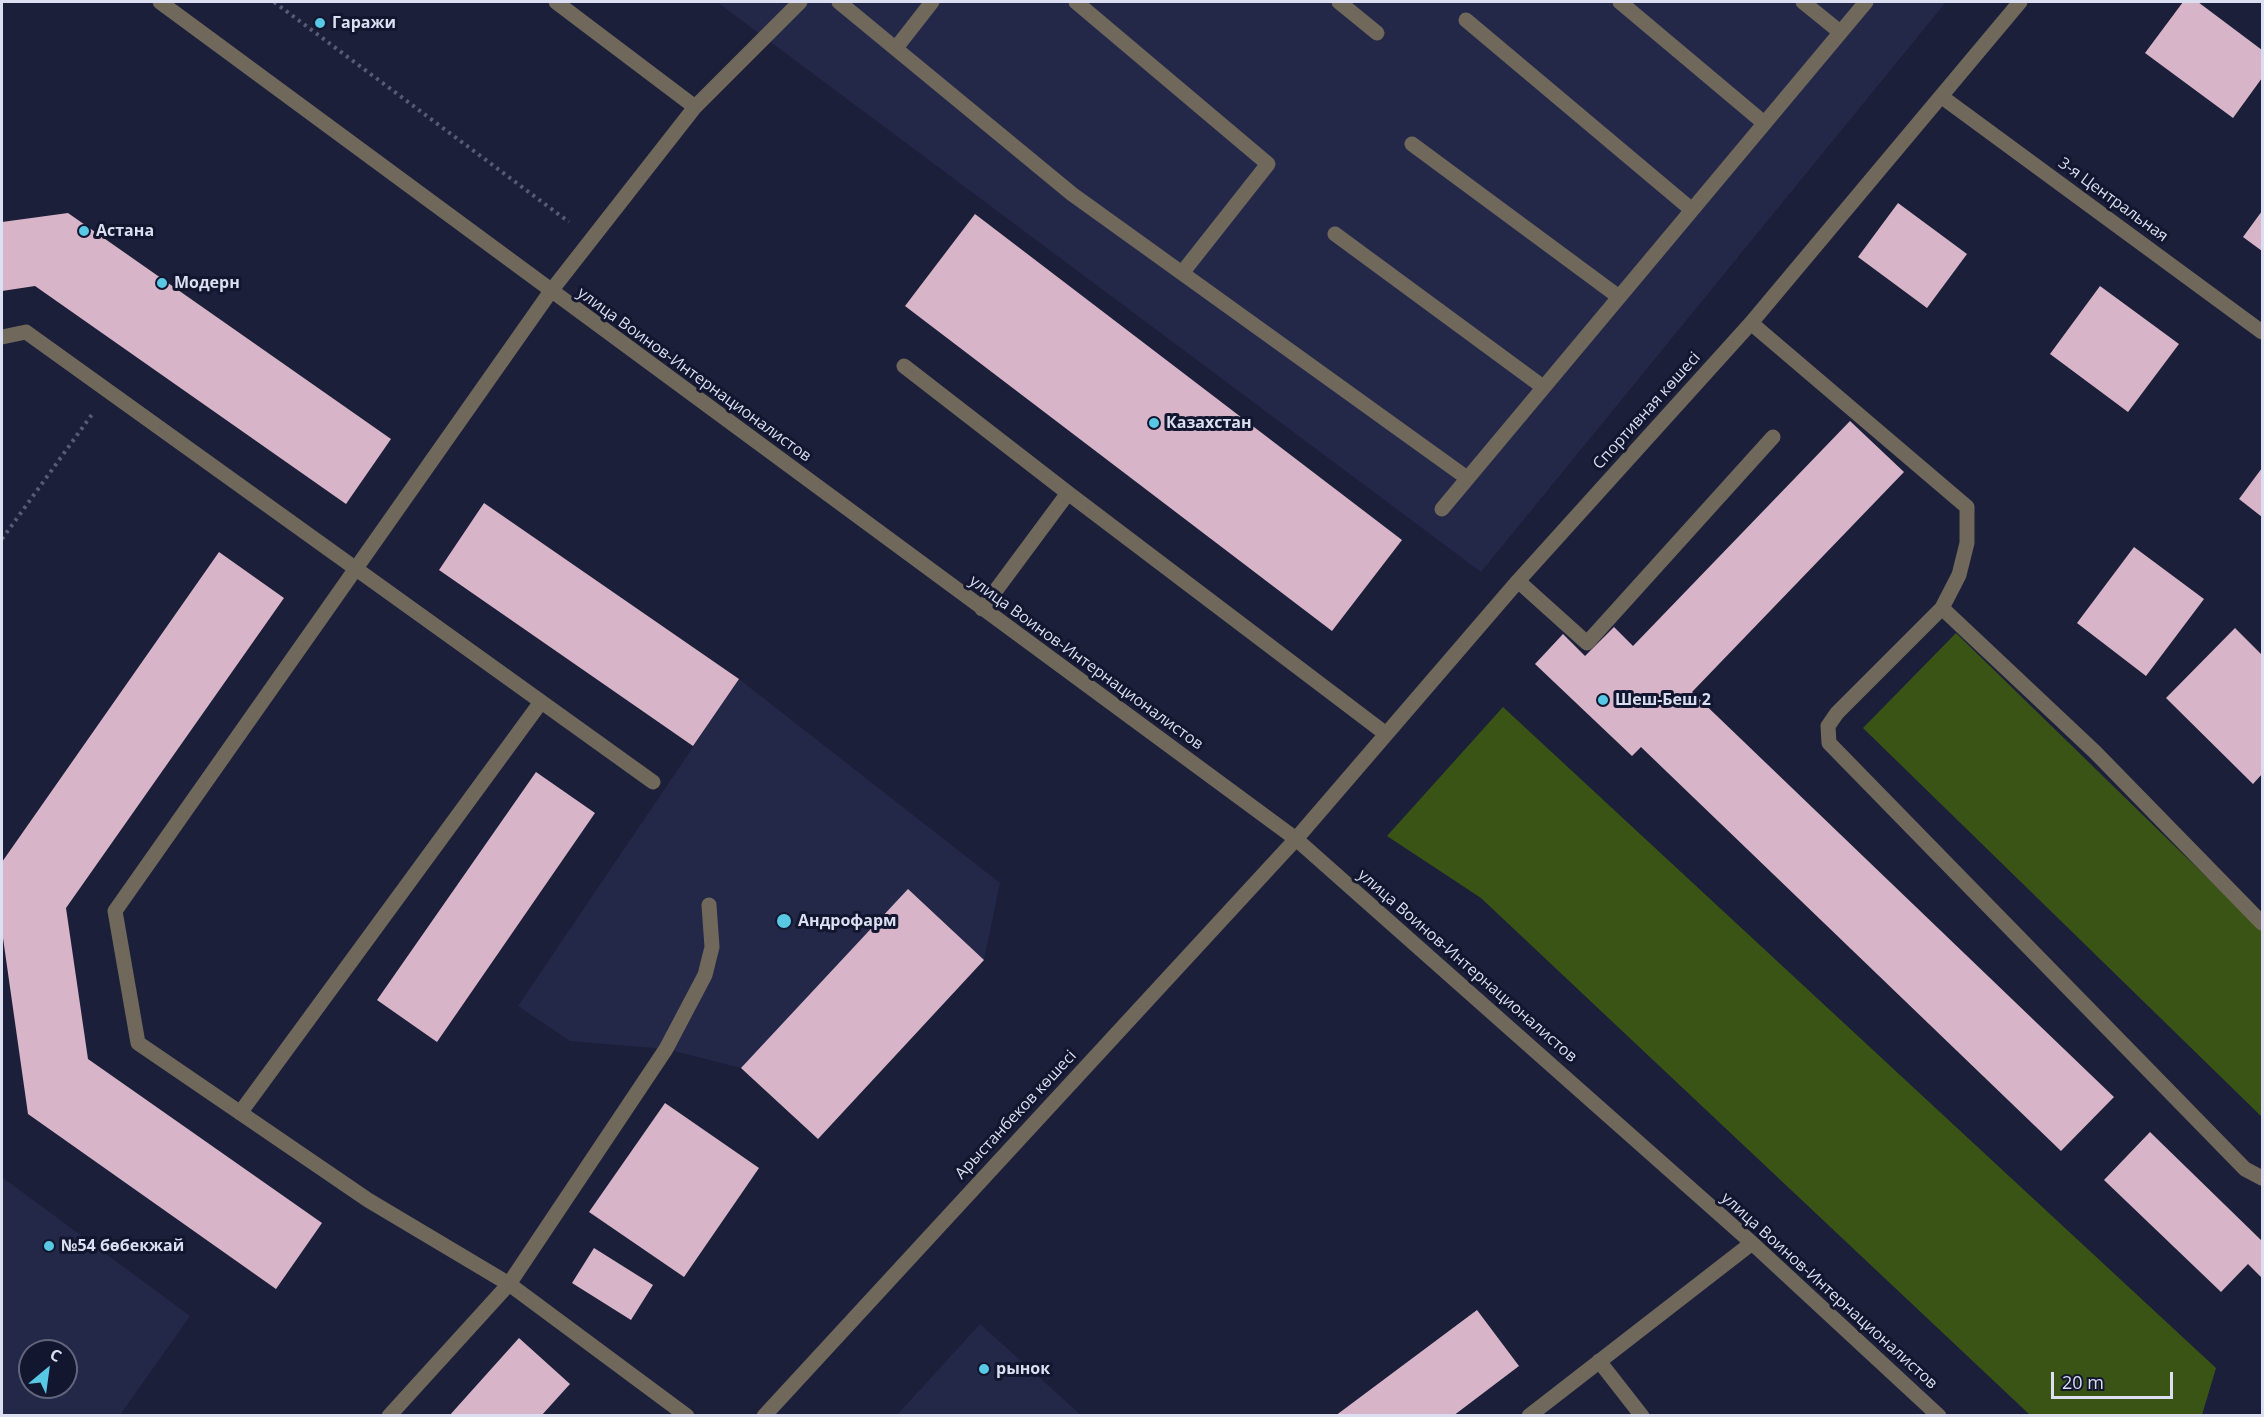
<!DOCTYPE html>
<html>
<head>
<meta charset="utf-8">
<style>
  body { margin:0 }
  #map { position:relative; width:2264px; height:1417px; overflow:hidden; background:#1b1f39; font-family:"Open Sans",sans-serif }
  canvas { display:block }
  .frame { position:absolute; inset:0; border:3px solid #dbdff1; pointer-events:none }
  .north { position:absolute; left:18px; top:1339px; width:60px; height:60px; box-sizing:border-box; background:#12162f; border:2px solid #62667d; border-radius:50%; rotate:29deg; font-size:16px; font-weight:700; line-height:24px; text-align:center; color:#dbdff1 }
  .north::after { content:''; display:block; margin:auto; width:21px; height:27px; background:#59c8e5; clip-path:polygon(50% 0,100% 100%,50% 72%,0 100%) }
  .scale { position:absolute; left:2051px; top:1372px; width:122px; height:27px; box-sizing:border-box; border:3px solid #dbdff1; border-top:0; padding-left:8px; font-size:18px; line-height:21px; white-space:nowrap; color:#dbdff1; -webkit-text-stroke:4px #12162f; paint-order:stroke }
</style>
</head>
<body>
<div id="map">
<canvas width="2264" height="1417"></canvas>
<div class="frame"></div>
<div class="north">С</div>
<div class="scale">20 m</div>
</div>
<script>
const g = document.querySelector('canvas').getContext('2d');
g.lineJoin = 'round';
function fill(path, color) {
  g.fillStyle = color;
  g.fill(path, 'evenodd');
}
function poly(rows) {
  const path = new Path2D();
  for (const r of rows) {
    path.moveTo(r[0], r[1]);
    for (let i = 2; i < r.length; i += 2) path.lineTo(r[i], r[i + 1]);
  }
  return path;
}
function stroke(path, color, width, dash) {
  g.strokeStyle = color;
  g.lineWidth = width;
  g.lineCap = dash ? 'butt' : 'round';
  g.setLineDash(dash || []);
  g.stroke(path);
}
function write(font, color, halo, rows, align = 'center') {
  g.font = font + ' "Open Sans",sans-serif';
  g.lineWidth = 6;
  g.setLineDash([]);
  g.textBaseline = 'middle';
  g.strokeStyle = halo;
  g.fillStyle = color;
  for (const [text, x, y, turn = 0] of rows) {
    g.save();
    g.translate(x, y);
    g.rotate((+turn || 0) * Math.PI / 180);
    g.textAlign = isNaN(turn) ? turn : align;
    if (halo) g.strokeText(text, 0, 0);
    g.fillText(text, 0, 0);
    g.restore();
  }
}
const built = poly([
  [717,2,1946,2,1481,572],
  [739,679,1000,883,984,960,818,1139,741,1068,666,1049,570,1041,518,1006],
  [2,1177,190,1316,120,1415,2,1415],
  [30,1351,66,1351,66,1387,30,1387],
  [980,1324,1081,1415,897,1415]
]);
const green = poly([
  [1956,633,2262,931,2262,1117,1863,728],
  [1503,707,2216,1368,2202,1415,2030,1415,1481,898,1387,836]
]);
const building = poly([
  [2183,2,2198,2,2262,50,2262,78,2233,118,2145,53],
  [1898,203,1967,254,1927,308,1858,257],
  [2262,211,2262,251,2243,237],
  [68,213,391,439,346,504,35,286,2,291,2,222],
  [975,214,1402,540,1332,631,905,306],
  [2100,286,2179,344,2128,412,2050,354],
  [1850,421,1904,472,1692,692,2114,1097,2061,1151,1641,747,1632,756,1535,664,1563,634,1585,656,1614,627,1633,646],
  [2262,468,2262,517,2239,499],
  [484,503,739,679,693,746,439,570],
  [2134,547,2204,599,2146,676,2077,623],
  [219,552,284,598,66,908,88,1059,322,1223,276,1289,28,1114,2,931,2,862],
  [2235,628,2262,655,2262,774,2253,784,2166,698],
  [536,772,595,813,437,1042,377,1000],
  [908,889,984,960,818,1139,741,1068],
  [665,1103,759,1168,684,1277,589,1212],
  [2150,1132,2262,1241,2262,1278,2248,1264,2221,1292,2104,1180],
  [594,1248,653,1285,631,1320,572,1283],
  [1477,1310,1519,1366,1453,1416,1335,1416],
  [519,1338,570,1384,541,1416,449,1416]
]);
const path = poly([
  [274,2,569,222],
  [2,539,93,413]
]);
const minor = poly([
  [160,2,1296,839,1752,1243,1939,1416],
  [556,2,695,107],
  [839,2,1072,194,1467,478],
  [1076,2,1268,164,1182,273],
  [1339,2,1377,33],
  [1620,2,1764,123],
  [1803,2,1840,32],
  [1466,20,1692,210],
  [896,48,932,2],
  [1942,97,2262,332],
  [1412,144,1619,297],
  [1335,234,1543,387],
  [1751,323,1967,507,1967,543,1959,575,1942,608,1837,713,1828,726,1829,743,2245,1169,2262,1178],
  [2,337,26,332,653,782],
  [904,366,1068,493],
  [1442,509,1866,2],
  [1518,581,1587,643,1773,437],
  [1942,608,2095,752,2262,923],
  [982,609,1068,493,1386,734],
  [240,1113,541,702],
  [1599,1361,1642,1416],
  [389,1416,509,1284,666,1049,705,975,712,947,709,905],
  [687,1416,509,1284,368,1200,138,1043,115,911,551,291,695,107,800,2],
  [764,1416,1296,839,1518,581,1751,323,2020,2],
  [1529,1416,1752,1243]
]);
const markers = [
  [320,23,6,"#59c8e5"],
  [84,231,6,"#59c8e5"],
  [162,283,6,"#59c8e5"],
  [1154,423,6,"#59c8e5"],
  [1603,700,6,"#59c8e5"],
  [784,921,8,"#59c8e5"],
  [49,1246,6,"#59c8e5"],
  [984,1369,6,"#59c8e5"]
];
const poiNames = [
  ["Гаражи",332,23],
  ["Астана",96,231],
  ["Модерн",174,283],
  ["Казахстан",1166,423],
  ["Шеш-Беш 2",1615,700],
  ["Андрофарм",798,921],
  ["№54 бөбекжай",61,1246],
  ["рынок",996,1369]
];
const streetNames = [
  ["3-я Центральная",2113,200,36],
  ["улица Воинов-Интернационалистов",694,375,36],
  ["Спортивная көшесі",1647,411,-48],
  ["улица Воинов-Интернационалистов",1086,663,36],
  ["улица Воинов-Интернационалистов",1467,966,41],
  ["Арыстанбеков көшесі",1016,1115,-47],
  ["улица Воинов-Интернационалистов",1829,1291,42]
];
fill(built, '#232848');
fill(green, '#3a5415');
fill(building, '#d8b4c8');
stroke(path, '#575b73', 4, [3, 4.5]);
stroke(minor, '#70685b', 15);
for (const [x, y, r, color] of markers) {
  const dot = new Path2D();
  dot.arc(x, y, r, 0, 2 * Math.PI);
  g.fillStyle = color;
  g.fill(dot);
  stroke(dot, '#12162f', 2);
}
write('bold 16px', '#dbdff1', '#12162f', poiNames, 'left');
write('16px', '#dbdff1', '#12162f', streetNames);
</script>
</body>
</html>
